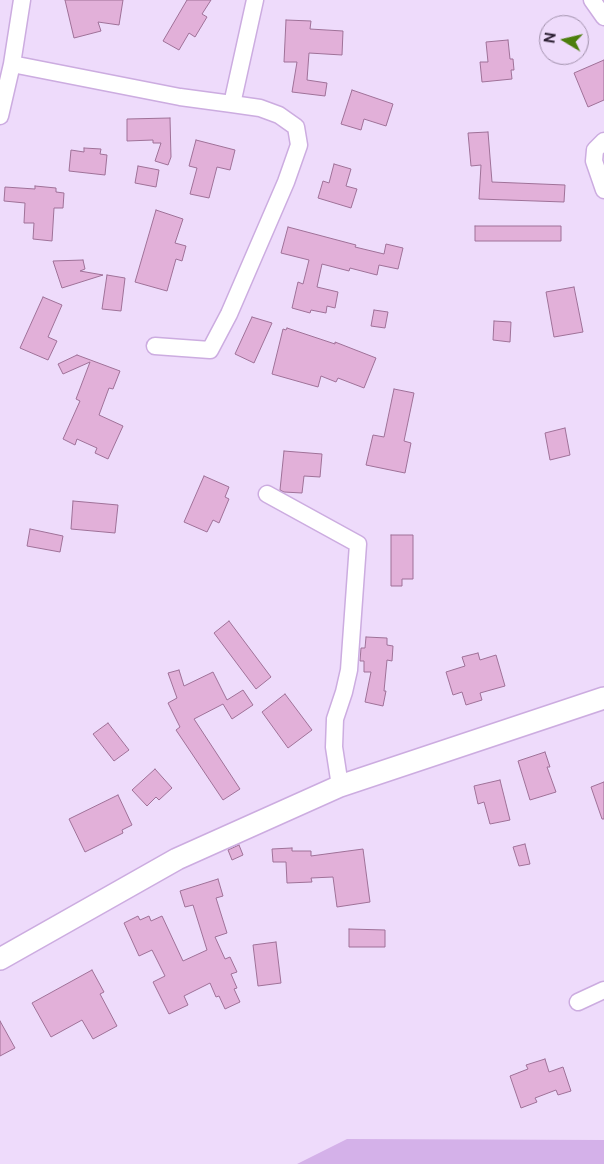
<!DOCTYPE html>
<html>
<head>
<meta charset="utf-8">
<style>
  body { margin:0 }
  #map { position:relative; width:604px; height:1164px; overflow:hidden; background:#eedbfb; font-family:"Public Sans",sans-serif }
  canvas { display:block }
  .north { position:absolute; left:539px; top:15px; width:50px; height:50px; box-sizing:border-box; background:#eedbfb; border:1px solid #a090ab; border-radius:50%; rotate:279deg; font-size:14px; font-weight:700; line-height:20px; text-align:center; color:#2b1f32 }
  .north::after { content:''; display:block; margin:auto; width:18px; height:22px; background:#4c7e0d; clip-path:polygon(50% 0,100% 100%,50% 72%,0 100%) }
</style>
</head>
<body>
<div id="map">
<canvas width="604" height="1164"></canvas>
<div class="north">N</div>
</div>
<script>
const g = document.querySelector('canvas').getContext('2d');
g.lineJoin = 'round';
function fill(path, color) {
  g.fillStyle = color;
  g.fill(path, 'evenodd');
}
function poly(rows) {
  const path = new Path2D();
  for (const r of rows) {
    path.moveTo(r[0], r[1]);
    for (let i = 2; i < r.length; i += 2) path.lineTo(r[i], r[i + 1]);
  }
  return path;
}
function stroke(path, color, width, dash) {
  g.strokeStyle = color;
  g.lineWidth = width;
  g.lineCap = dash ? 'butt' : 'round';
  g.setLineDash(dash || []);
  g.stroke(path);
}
const green = poly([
  [347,1139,604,1140,604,1164,297,1164]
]);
const building = poly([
  [65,0,123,0,119,25,98,22,101,31,74,38,65,0],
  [187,0,211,0,202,14,207,17,195,37,189,33,179,50,163,41,187,0],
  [286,20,311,21,310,29,343,31,342,55,309,53,307,80,327,83,325,96,292,92,297,62,284,62,286,20],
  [508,40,510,59,513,59,514,70,511,70,512,79,482,82,480,62,488,62,486,42,508,40],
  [604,60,604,100,588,107,574,73,604,60],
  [352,90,393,104,386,126,364,119,361,130,341,124,352,90],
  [170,118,171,157,168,165,155,161,161,143,153,143,153,140,127,141,127,119,170,118],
  [488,132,492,182,565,185,564,202,479,199,481,165,471,166,468,133,488,132],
  [196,140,235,150,230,170,217,167,209,198,190,194,197,168,189,166,196,140],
  [84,148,101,149,100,154,107,155,105,175,69,171,71,150,84,152,84,148],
  [334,164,351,169,346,186,357,189,351,208,318,198,323,181,329,183,334,164],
  [138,166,159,170,156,187,135,183,138,166],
  [35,186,56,188,56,192,64,193,63,208,54,208,52,241,33,239,34,223,24,223,25,203,4,201,5,187,35,189,35,186],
  [156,210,183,219,175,243,186,246,182,261,176,259,167,291,135,282,156,210],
  [475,226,561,226,561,241,475,241,475,226],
  [288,227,356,245,355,247,384,254,386,244,403,248,398,269,379,265,377,275,350,268,349,271,322,264,317,287,338,292,335,308,327,306,326,313,311,310,310,313,292,308,298,282,303,284,309,260,281,253,288,227],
  [83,260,85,269,80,271,103,275,62,288,53,261,83,260],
  [107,275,125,278,121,311,102,309,107,275],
  [574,287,583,332,554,337,546,292,574,287],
  [43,297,62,305,48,337,57,341,48,360,20,348,43,297],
  [374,310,388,312,385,328,371,326,374,310],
  [252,317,272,323,254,363,235,354,252,317],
  [494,321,511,322,510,342,493,340,494,321],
  [287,328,335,344,335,342,376,358,364,388,338,378,336,382,321,376,318,387,272,374,283,329,286,330,287,328],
  [77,355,120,371,113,389,109,388,99,415,123,426,108,459,95,453,97,448,77,439,75,445,63,439,80,401,76,399,90,362,63,374,58,364,77,355],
  [394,389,414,393,404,441,411,443,405,473,366,465,373,435,384,437,394,389],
  [565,428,570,455,550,460,545,433,565,428],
  [284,451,322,454,320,477,304,476,302,493,284,492,280,490,284,451],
  [204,476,229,487,225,497,229,499,219,523,213,520,207,532,184,522,204,476],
  [73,501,118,505,115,533,71,529,73,501],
  [30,529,63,536,60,552,27,546,30,529],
  [391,535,413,535,413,579,402,579,402,586,391,586,391,535],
  [229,621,271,677,256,689,214,633,229,621],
  [366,637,387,638,387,645,393,646,392,661,387,660,384,691,386,691,383,706,365,702,371,672,364,672,364,661,360,661,361,648,365,648,366,637],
  [478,653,480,660,496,655,505,686,480,693,482,700,466,705,462,692,453,695,446,672,465,666,462,657,478,653],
  [179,670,184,686,213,672,227,700,243,690,253,705,232,719,223,704,194,719,240,789,223,800,176,730,180,727,168,703,177,698,168,673,179,670],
  [285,694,312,730,288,748,262,712,285,694],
  [108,723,129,750,114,761,93,734,108,723],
  [545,752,550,767,547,767,556,792,530,800,518,761,545,752],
  [155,769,172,788,159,800,156,797,147,806,132,790,155,769],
  [500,780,510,820,490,824,484,802,478,804,474,786,500,780],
  [604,782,604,819,602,819,591,787,604,782],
  [118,795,132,825,122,830,123,833,85,852,69,819,118,795],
  [525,844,530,864,519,866,513,847,525,844],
  [239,845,243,855,232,860,228,850,239,845],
  [292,848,292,851,311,851,311,856,363,849,370,902,337,907,333,877,311,878,312,882,287,883,286,862,273,862,272,849,292,848],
  [218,879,223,896,216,898,227,933,215,937,225,959,230,957,237,972,231,974,237,988,234,989,240,1002,225,1009,219,996,216,997,210,983,184,996,188,1005,169,1014,153,982,165,976,152,950,139,956,124,923,138,916,140,920,149,916,151,921,162,916,183,961,207,950,193,905,185,907,180,891,218,879],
  [349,929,385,930,385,947,349,947,349,929],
  [276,942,281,983,258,986,253,945,276,942],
  [92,970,104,992,100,994,117,1026,93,1039,82,1020,51,1037,32,1003,92,970],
  [0,1021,15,1048,0,1056,0,1021],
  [545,1059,549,1072,563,1067,571,1091,558,1095,556,1090,535,1098,537,1102,521,1108,510,1076,528,1069,526,1065,545,1059]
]);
const minor = poly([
  [22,0,12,64,180,97,232,104,255,0],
  [592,0,604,17],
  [0,116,12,64],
  [604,141,595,150,594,161,604,190],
  [155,346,210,350,229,314,286,182,299,145,296,127,279,115,260,108,232,104],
  [267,494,358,544,349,670,344,692,335,719,334,747,340,786],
  [578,1002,604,990]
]);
const tertiary = poly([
  [0,959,177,859,340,786,604,698]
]);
fill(green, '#d4b1e9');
fill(building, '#e2b0d9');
stroke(building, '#9f7198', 1);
stroke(minor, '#ccace0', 19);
stroke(tertiary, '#ccace0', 24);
stroke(minor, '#fff', 16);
stroke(tertiary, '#fff', 21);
</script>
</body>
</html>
